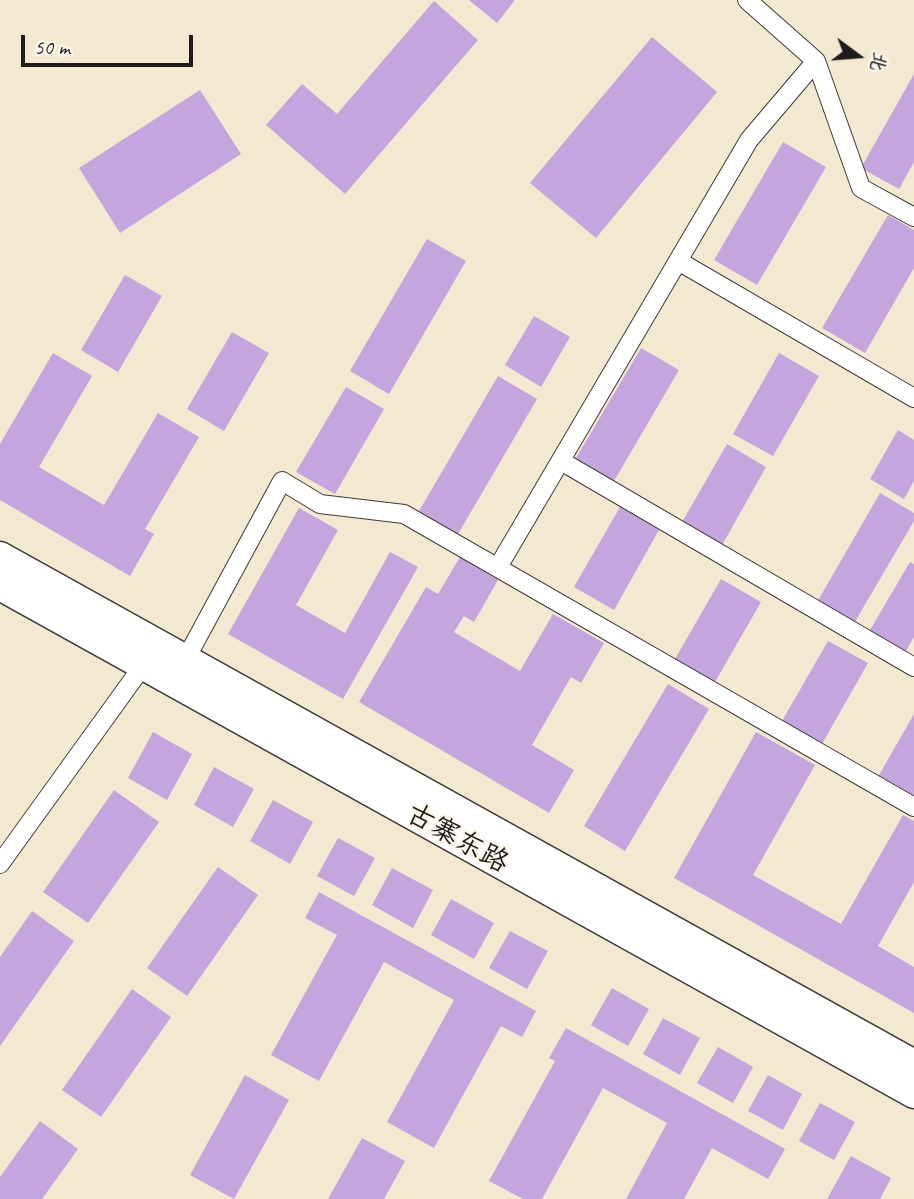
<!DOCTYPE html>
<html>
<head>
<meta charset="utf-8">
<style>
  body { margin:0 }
  #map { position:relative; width:914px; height:1199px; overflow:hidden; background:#f2e9d0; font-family:Caveat,"LXGW WenKai TC",sans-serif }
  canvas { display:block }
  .north { position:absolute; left:823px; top:21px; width:70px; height:70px; -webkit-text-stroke:5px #fbf7ec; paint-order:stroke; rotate:106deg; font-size:19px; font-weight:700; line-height:28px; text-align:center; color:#1c1c1c }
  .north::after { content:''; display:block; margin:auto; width:24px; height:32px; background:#1c1c1c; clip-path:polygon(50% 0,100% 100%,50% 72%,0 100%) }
  .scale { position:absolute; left:21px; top:35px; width:172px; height:32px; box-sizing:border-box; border:4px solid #1c1c1c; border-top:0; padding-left:9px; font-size:21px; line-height:24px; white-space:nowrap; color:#1c1c1c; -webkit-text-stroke:5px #fbf7ec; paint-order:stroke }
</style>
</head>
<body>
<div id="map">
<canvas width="914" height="1199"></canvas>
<div class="north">北</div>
<div class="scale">50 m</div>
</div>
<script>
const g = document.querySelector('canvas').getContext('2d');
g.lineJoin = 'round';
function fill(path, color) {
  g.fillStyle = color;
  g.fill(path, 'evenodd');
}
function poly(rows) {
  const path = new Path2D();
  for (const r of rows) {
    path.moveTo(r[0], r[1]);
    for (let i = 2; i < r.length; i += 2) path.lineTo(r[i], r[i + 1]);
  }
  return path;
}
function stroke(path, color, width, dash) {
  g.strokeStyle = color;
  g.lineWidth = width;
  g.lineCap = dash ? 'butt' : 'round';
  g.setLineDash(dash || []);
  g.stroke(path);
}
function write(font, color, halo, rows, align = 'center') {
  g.font = font + ' Caveat,"LXGW WenKai TC",sans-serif';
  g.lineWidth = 5;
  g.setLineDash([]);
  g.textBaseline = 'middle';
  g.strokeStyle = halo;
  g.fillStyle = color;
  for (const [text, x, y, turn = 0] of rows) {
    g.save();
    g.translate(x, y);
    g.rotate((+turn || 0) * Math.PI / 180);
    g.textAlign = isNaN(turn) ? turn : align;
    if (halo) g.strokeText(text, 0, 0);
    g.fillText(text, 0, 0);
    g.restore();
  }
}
const building = poly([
  [469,0,515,0,497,23],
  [434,1,478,40,345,194,266,125,302,84,337,114],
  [652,37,717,92,596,238,530,183],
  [914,74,914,162,899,189,861,168],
  [200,90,241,154,120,233,79,168],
  [783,142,826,167,757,285,714,260],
  [888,215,914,230,914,268,865,353,822,328],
  [427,239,466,261,389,394,350,371],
  [125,275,162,296,118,372,81,350],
  [534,316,570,337,541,387,505,365],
  [232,332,269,353,224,431,187,409],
  [641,348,679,370,614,481,576,458],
  [53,353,92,376,39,467,104,505,158,413,199,437,145,529,154,534,130,576,0,500,0,444],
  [779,353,819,376,773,456,733,434],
  [498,376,537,399,458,534,419,511],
  [346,387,384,409,335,494,296,472],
  [898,430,914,440,914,481,904,499,870,479],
  [727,444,766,467,721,547,681,524],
  [880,493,914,513,914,521,853,625,816,604],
  [620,507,659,530,614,610,574,587],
  [299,508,338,530,296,605,345,633,390,552,418,567,343,699,228,634],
  [460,557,498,580,474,622,464,616,454,632,520,671,553,614,604,643,581,683,571,677,532,745,574,770,549,813,359,702,426,587,438,594],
  [910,562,914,564,914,637,903,656,867,635],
  [721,579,761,602,715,682,675,659],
  [828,641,868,663,822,744,782,721],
  [668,684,709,709,625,851,584,826],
  [914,714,914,798,878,777],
  [153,732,192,754,167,800,128,778],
  [756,732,815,765,753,875,841,924,903,815,914,821,914,882,878,946,914,967,914,1013,674,878],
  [214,767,254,789,233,827,194,805],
  [114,790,159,822,88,923,43,892],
  [273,800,313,822,290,864,250,841],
  [338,838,375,858,354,896,317,876],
  [218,867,258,895,187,996,147,968],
  [392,868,433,890,413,928,372,905],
  [319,892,536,1011,522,1037,501,1026,434,1148,387,1122,454,1000,384,962,319,1081,271,1055,337,935,305,918],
  [451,899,494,923,474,959,431,935],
  [32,911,74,941,0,1046,0,957],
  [510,931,548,951,527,989,489,968],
  [612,988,649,1009,628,1046,591,1025],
  [132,989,171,1017,101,1117,62,1090],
  [663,1018,700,1038,680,1075,643,1054],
  [566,1028,785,1149,768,1179,712,1148,684,1199,626,1199,667,1123,603,1088,542,1199,523,1199,489,1181,555,1061,549,1058],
  [718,1047,753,1067,733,1103,697,1083],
  [245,1075,289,1100,234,1199,190,1175],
  [768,1075,802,1094,783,1130,748,1111],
  [820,1103,855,1122,834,1160,799,1141],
  [40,1121,78,1149,42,1199,0,1199,0,1177],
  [362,1138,405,1161,384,1199,328,1199],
  [851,1156,891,1178,880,1199,827,1199]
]);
const street = poly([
  [747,0,816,61,861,188,914,217],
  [680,262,914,398],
  [561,461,914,667],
  [498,567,749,140,816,61],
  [182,666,282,481,320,504,404,514,914,807],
  [0,864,142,667]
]);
const primary = poly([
  [0,556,914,1064],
  [0,586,914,1094]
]);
const streetNames = [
  ["古寨东路",457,839,29]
];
fill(building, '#c4a5de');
stroke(street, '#3c3b37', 20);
stroke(primary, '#3c3b37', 31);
stroke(street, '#fff', 18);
stroke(primary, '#fff', 28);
write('28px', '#1c1c1c', '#fbf7ec', streetNames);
</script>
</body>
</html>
